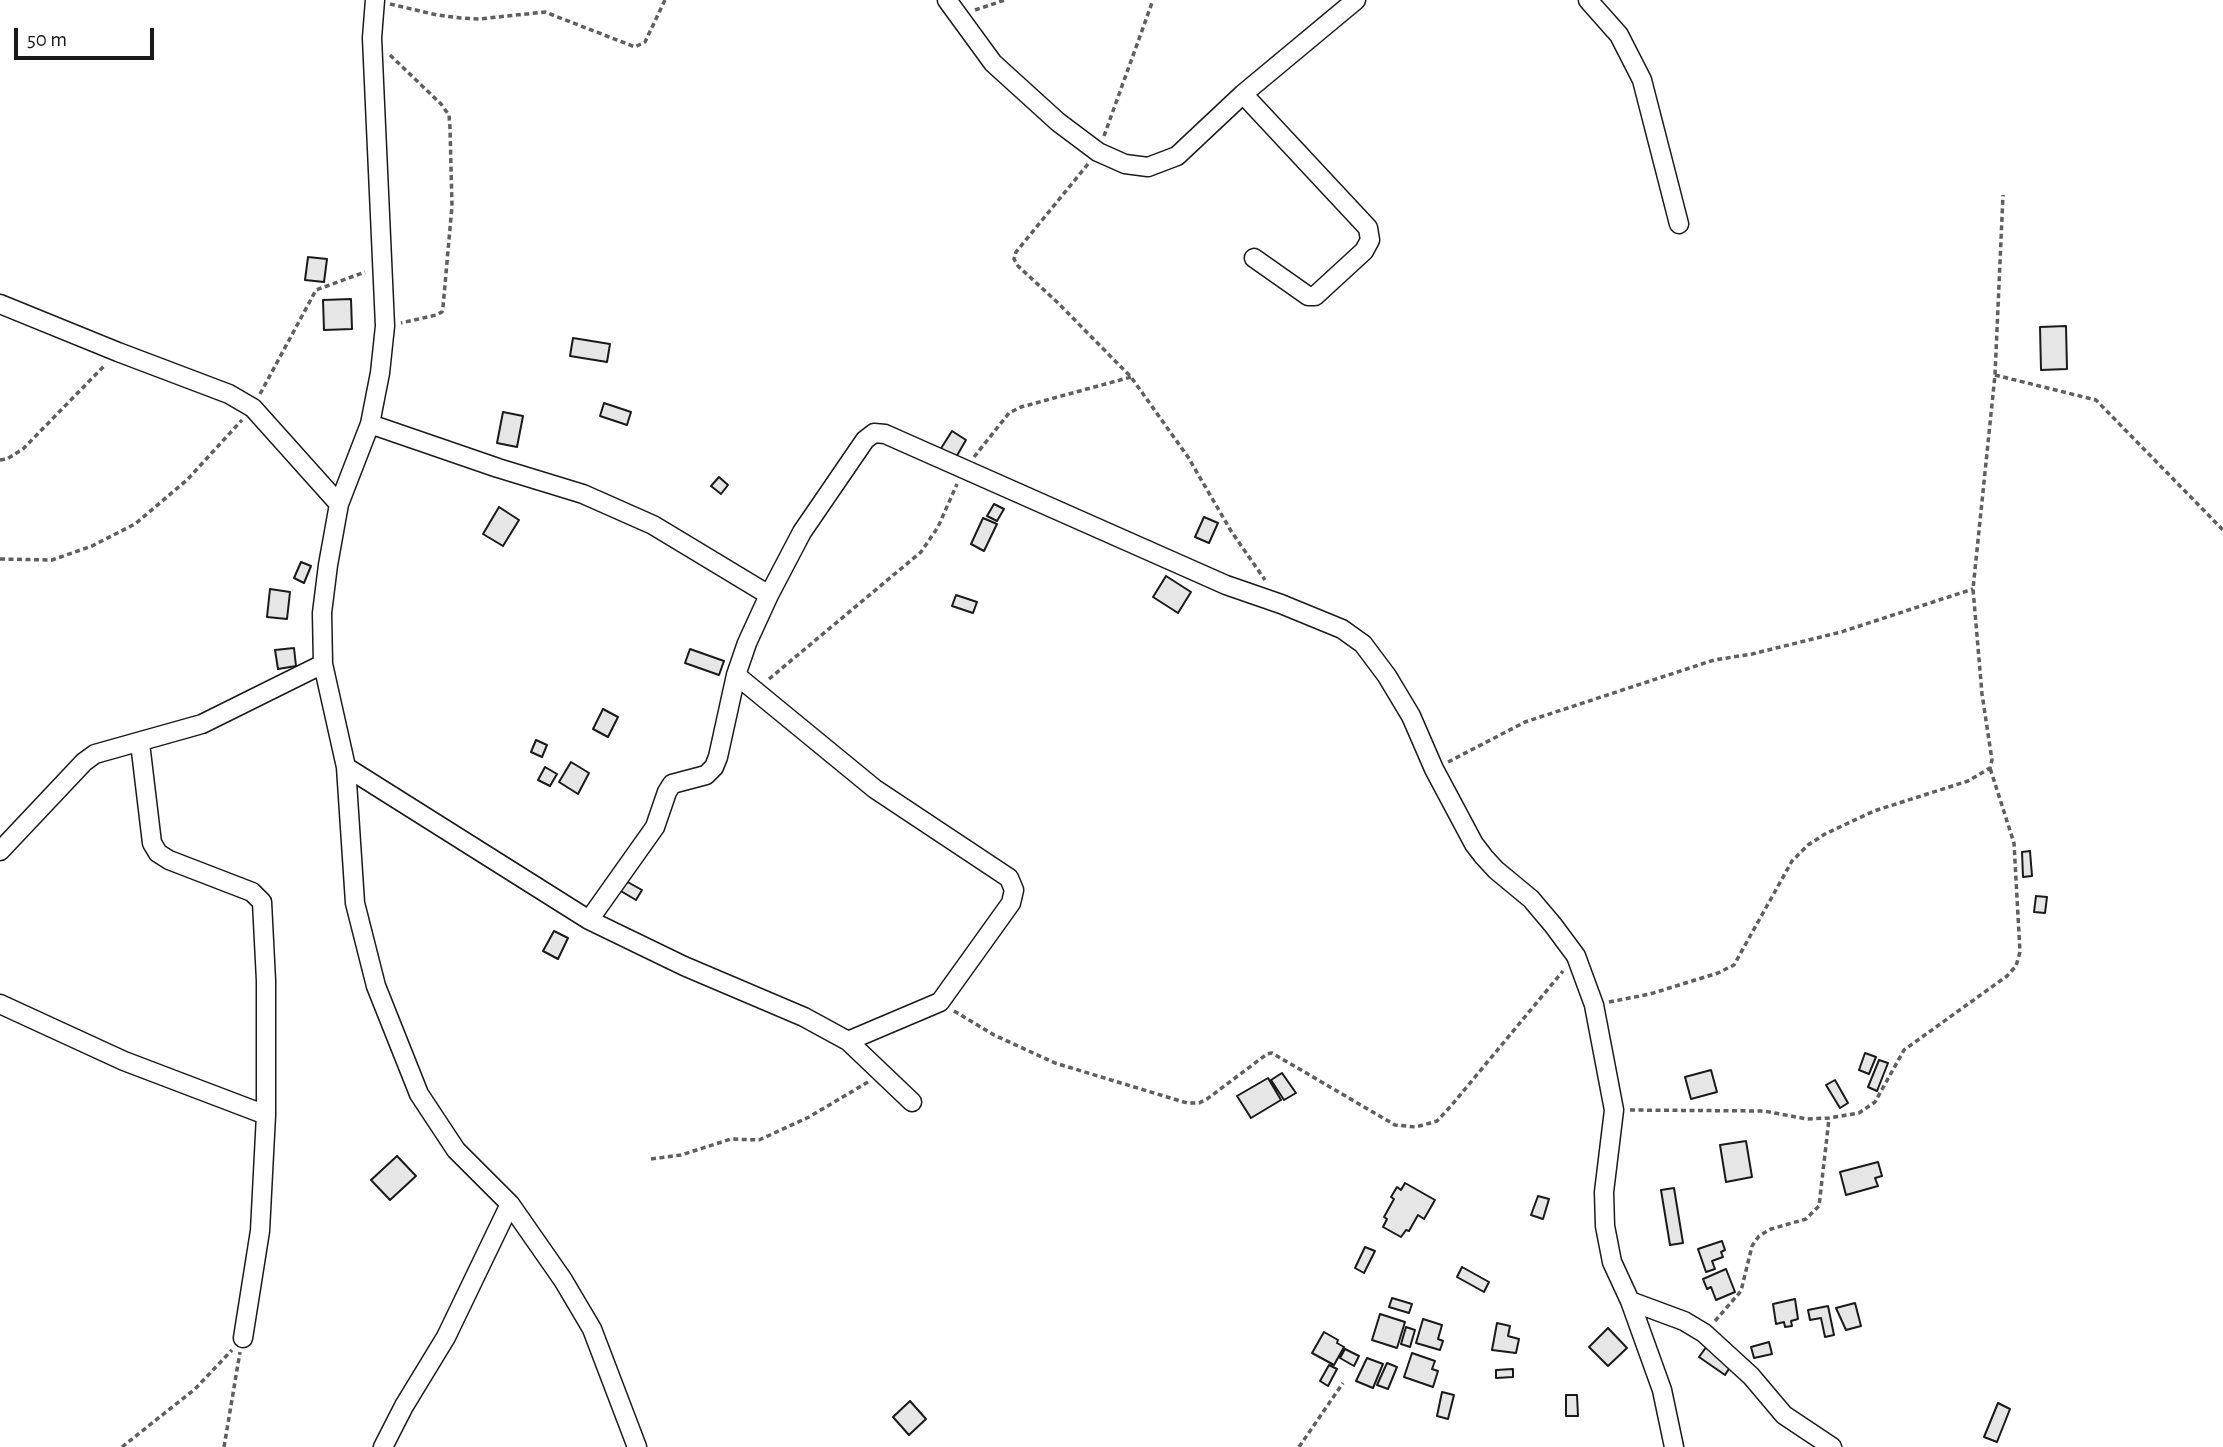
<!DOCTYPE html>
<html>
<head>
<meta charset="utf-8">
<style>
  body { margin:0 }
  #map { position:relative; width:2223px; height:1447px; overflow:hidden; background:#fff; font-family:"Alegreya Sans",sans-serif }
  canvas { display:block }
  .scale { position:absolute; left:14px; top:28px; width:140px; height:32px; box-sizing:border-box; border:4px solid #1a1a1a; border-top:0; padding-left:9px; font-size:21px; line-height:24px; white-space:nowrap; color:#1a1a1a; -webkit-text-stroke:5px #fff; paint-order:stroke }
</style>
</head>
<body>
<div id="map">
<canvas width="2223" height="1447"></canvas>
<div class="scale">50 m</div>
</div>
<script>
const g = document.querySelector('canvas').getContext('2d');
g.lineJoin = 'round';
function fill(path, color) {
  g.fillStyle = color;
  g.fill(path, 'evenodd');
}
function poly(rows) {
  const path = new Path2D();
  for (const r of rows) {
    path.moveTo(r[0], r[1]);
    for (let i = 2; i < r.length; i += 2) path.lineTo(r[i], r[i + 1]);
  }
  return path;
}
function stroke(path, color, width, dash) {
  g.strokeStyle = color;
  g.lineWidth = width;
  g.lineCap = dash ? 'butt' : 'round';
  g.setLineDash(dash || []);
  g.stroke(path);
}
const building = poly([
  [308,257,327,259,324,282,305,280,308,257],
  [351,299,352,329,324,330,323,300,351,299],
  [2066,326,2067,369,2041,370,2040,327,2066,326],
  [573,338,610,344,607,362,570,356,573,338],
  [604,403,631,412,627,425,600,416,604,403],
  [503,412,523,416,517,447,497,443,503,412],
  [952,431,966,440,955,459,940,450,952,431],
  [719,477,728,485,721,494,711,486,719,477],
  [994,504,1004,509,997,521,987,516,994,504],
  [499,507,519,520,503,546,483,534,499,507],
  [1204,517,1218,523,1209,543,1195,537,1204,517],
  [983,518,997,524,984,551,971,544,983,518],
  [301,562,311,566,304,583,294,578,301,562],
  [1166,576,1191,592,1178,613,1153,597,1166,576],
  [270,589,290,592,287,619,267,617,270,589],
  [956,595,977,602,973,613,952,606,956,595],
  [294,648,296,666,278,669,275,650,294,648],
  [690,649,724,661,719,675,685,663,690,649],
  [603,709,618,717,608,737,593,729,603,709],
  [536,740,547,745,542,757,531,752,536,740],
  [571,762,589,773,578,794,559,782,571,762],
  [545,767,557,774,550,786,538,780,545,767],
  [2030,851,2032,876,2023,877,2022,852,2030,851],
  [624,880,642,890,636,900,619,890,624,880],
  [2036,896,2047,897,2045,913,2034,912,2036,896],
  [554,931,568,938,558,959,543,951,554,931],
  [1865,1053,1876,1057,1869,1074,1859,1070,1865,1053],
  [1879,1060,1888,1063,1877,1091,1868,1087,1879,1060],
  [1711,1070,1717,1092,1691,1099,1685,1077,1711,1070],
  [1282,1073,1296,1093,1284,1100,1271,1080,1282,1073],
  [1268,1078,1281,1100,1251,1118,1237,1096,1268,1078],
  [1835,1080,1848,1103,1840,1108,1826,1085,1835,1080],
  [1746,1141,1752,1177,1726,1182,1720,1145,1746,1141],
  [397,1156,416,1176,390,1200,371,1180,397,1156],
  [1878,1162,1882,1176,1875,1178,1878,1186,1846,1195,1840,1172,1878,1162],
  [1405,1183,1435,1200,1424,1219,1418,1215,1409,1231,1406,1230,1401,1237,1383,1227,1387,1219,1384,1217,1394,1199,1391,1197,1397,1187,1401,1190,1405,1183],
  [1674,1188,1683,1243,1670,1245,1661,1190,1674,1188],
  [1538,1196,1549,1199,1543,1219,1531,1215,1538,1196],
  [1722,1241,1725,1250,1721,1252,1723,1257,1712,1261,1715,1269,1706,1272,1698,1249,1722,1241],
  [1365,1247,1375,1251,1364,1273,1355,1268,1365,1247],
  [1462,1267,1489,1282,1484,1292,1457,1277,1462,1267],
  [1726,1269,1735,1292,1716,1300,1711,1287,1707,1289,1703,1279,1726,1269],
  [1392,1298,1412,1304,1409,1313,1389,1307,1392,1298],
  [1795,1299,1798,1319,1791,1321,1792,1326,1785,1327,1784,1322,1776,1324,1773,1304,1795,1299],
  [1855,1303,1861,1326,1846,1330,1836,1308,1855,1303],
  [1828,1306,1834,1335,1825,1337,1821,1318,1810,1320,1808,1310,1828,1306],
  [1380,1314,1405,1322,1397,1348,1372,1340,1380,1314],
  [1423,1319,1442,1325,1438,1339,1443,1341,1440,1350,1416,1343,1423,1319],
  [1497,1323,1510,1326,1508,1336,1519,1339,1516,1353,1492,1350,1497,1323],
  [1406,1327,1415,1330,1410,1347,1401,1344,1406,1327],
  [1608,1328,1627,1348,1608,1366,1589,1347,1608,1328],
  [1324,1332,1338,1340,1337,1343,1344,1347,1334,1365,1312,1353,1324,1332],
  [1769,1342,1772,1354,1754,1358,1751,1347,1769,1342],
  [1707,1346,1732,1364,1725,1375,1699,1357,1707,1346],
  [1345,1349,1359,1356,1354,1366,1340,1358,1345,1349],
  [1412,1353,1435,1361,1432,1369,1438,1371,1433,1387,1404,1377,1412,1353],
  [1367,1358,1383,1364,1373,1388,1356,1381,1367,1358],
  [1387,1363,1397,1367,1388,1389,1377,1385,1387,1363],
  [1329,1365,1337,1369,1328,1386,1320,1381,1329,1365],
  [1513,1369,1513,1377,1496,1378,1496,1370,1513,1369],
  [1442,1392,1454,1395,1448,1419,1437,1416,1442,1392],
  [1566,1395,1577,1395,1578,1416,1566,1416,1566,1395],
  [910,1401,926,1419,909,1435,893,1417,910,1401],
  [1998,1403,2010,1409,1997,1442,1984,1437,1998,1403]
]);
const path = poly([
  [390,4,437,15,461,18,479,19,545,12,635,47,645,42,665,0],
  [975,10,1005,0],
  [390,55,441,104,449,115,450,128,452,206,443,307,442,312,436,315,401,323],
  [1104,136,1153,0],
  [1088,164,1016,252,1014,259,1018,266,1057,302,1131,377,1188,457,1231,531,1265,580],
  [1995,375,2096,400,2223,530],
  [260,394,316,290,365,272],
  [974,457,1009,413,1021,407,1131,377],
  [0,460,7,459,23,449,104,366],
  [0,559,52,560,92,546,135,524,187,480,242,420],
  [769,679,921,552,938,527,957,484],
  [1448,762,1525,722,1714,660,1752,654,1841,632,1973,589],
  [1609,1002,1650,994,1718,973,1734,965,1792,861,1808,845,1825,834,1874,811,1968,781,1990,768,1992,760,1982,694,1973,589,1995,375,2003,195],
  [954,1011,994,1035,1055,1063,1187,1103,1199,1103,1207,1099,1267,1054,1272,1053,1395,1125,1416,1127,1437,1121,1451,1106,1563,971],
  [1630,1110,1764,1111,1807,1119,1829,1118,1859,1113,1875,1102,1904,1050,2007,976,2016,966,2020,952,2014,843,1990,768],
  [651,1159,681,1155,731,1139,759,1140,809,1117,868,1082],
  [1715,1321,1741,1291,1752,1246,1759,1236,1771,1229,1806,1219,1819,1206,1829,1119],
  [122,1447,195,1389,232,1350],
  [224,1447,240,1352],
  [1299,1447,1343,1383]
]);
const minor = poly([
  [375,0,372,38,385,326,380,373,370,424,339,504,328,565,322,613,323,664,346,767,355,903,376,986,419,1094,456,1150,510,1204,563,1280,592,1329,637,1447],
  [947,0,993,63,1058,122,1098,152,1125,164,1148,167,1177,156,1243,94,1356,0],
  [1588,0,1619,35,1642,80,1679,224],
  [1243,94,1368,228,1370,240,1364,251,1315,296,1308,296,1254,258],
  [0,304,118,352,229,394,253,408,339,504],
  [370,424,498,468,583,494,653,525,769,595],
  [736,675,875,789,1009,878,1014,890,1011,903,940,1002,848,1041],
  [140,743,152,843,158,853,169,860,252,892,262,902,266,981,266,1115,260,1231,243,1338],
  [346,767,589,920,684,966,804,1017,848,1041,912,1102],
  [0,851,84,762,95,754,202,724,323,664],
  [589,920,655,827,667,792,672,784,706,775,714,767,718,757,736,675,747,643,769,595,802,532,865,440,874,433,885,434,1226,585,1281,604,1342,629,1363,644,1387,676,1411,716,1434,769,1474,844,1484,857,1496,870,1531,899,1553,925,1576,956,1594,1005,1614,1110,1604,1192,1605,1226,1612,1262,1630,1301,1662,1390,1674,1447],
  [0,1004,124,1061,266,1115],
  [1630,1301,1684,1321,1704,1333,1751,1376,1784,1415,1832,1447],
  [383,1447,404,1406,446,1337,510,1204]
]);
fill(building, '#e6e6e6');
stroke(building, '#1a1a1a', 2);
stroke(minor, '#1a1a1a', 21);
stroke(path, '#5f5f5f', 3.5, [5, 3.5]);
stroke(minor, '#fff', 18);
</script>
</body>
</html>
